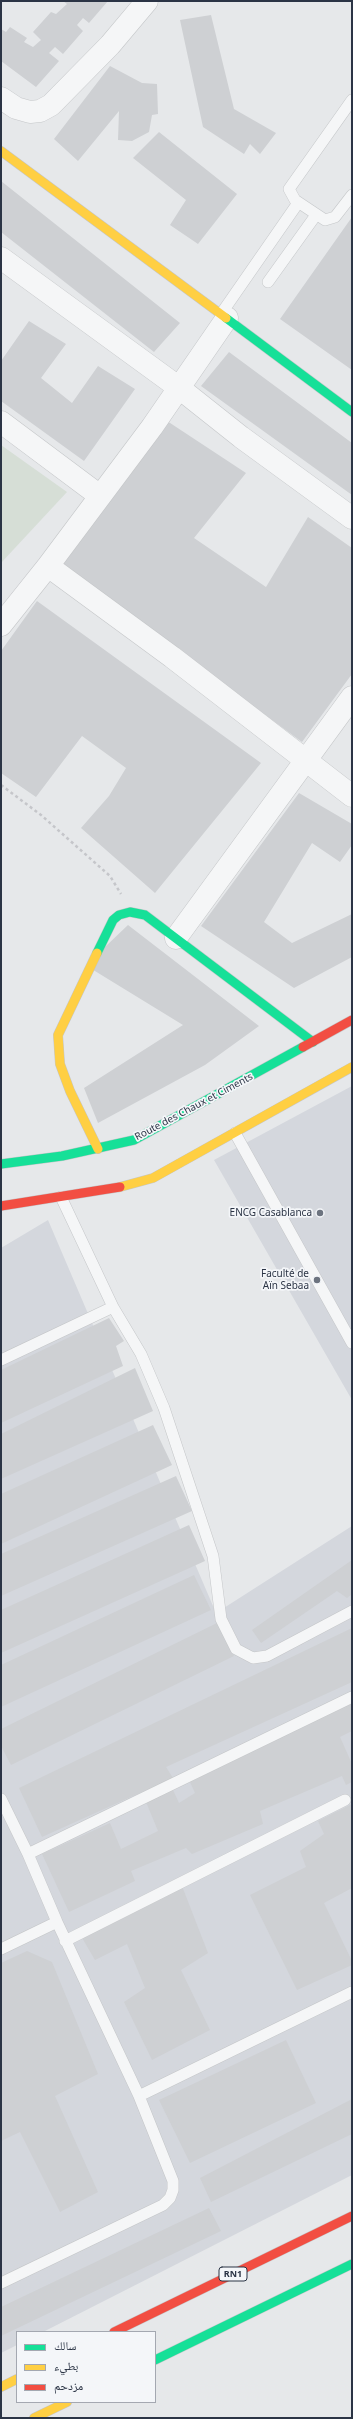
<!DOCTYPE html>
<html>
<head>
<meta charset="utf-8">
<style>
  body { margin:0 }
  #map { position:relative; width:353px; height:2419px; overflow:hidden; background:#e6e8ea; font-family:"Noto Sans","Noto Naskh Arabic",sans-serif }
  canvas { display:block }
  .frame { position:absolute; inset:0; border:2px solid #2b3445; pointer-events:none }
  .legend { position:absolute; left:16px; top:2331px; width:140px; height:72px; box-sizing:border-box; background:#f4f6f9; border:1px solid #a4a8b1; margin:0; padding:5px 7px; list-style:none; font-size:12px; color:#2b3445 }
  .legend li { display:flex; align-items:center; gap:8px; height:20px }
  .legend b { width:20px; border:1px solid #a4a8b1 }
</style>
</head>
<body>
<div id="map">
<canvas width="353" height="2419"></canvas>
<div class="frame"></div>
<ul class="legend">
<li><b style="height:5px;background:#16e098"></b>سالك</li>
<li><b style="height:5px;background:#ffcf43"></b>بطيء</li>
<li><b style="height:5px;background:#f24e42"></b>مزدحم</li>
</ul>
</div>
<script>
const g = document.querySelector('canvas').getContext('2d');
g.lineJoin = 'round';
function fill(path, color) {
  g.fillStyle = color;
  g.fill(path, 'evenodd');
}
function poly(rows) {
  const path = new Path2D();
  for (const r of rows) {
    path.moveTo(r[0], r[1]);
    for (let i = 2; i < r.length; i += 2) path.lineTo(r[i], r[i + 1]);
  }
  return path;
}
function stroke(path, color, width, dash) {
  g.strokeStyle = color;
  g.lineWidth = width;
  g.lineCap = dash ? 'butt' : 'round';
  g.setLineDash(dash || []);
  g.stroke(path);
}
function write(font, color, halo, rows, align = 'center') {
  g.font = font + ' "Noto Sans",sans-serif';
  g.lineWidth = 3.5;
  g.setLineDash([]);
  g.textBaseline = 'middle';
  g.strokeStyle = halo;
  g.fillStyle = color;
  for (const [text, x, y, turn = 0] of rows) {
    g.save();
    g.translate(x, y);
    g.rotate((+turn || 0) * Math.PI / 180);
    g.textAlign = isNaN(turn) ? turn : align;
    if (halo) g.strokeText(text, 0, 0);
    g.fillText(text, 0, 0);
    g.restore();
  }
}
const built = poly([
  [352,1086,352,1400,214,1160],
  [48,1220,216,1613,352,1526,352,2175,43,2332,17,2332,17,2345,1,2353,1,1248]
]);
const green = poly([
  [1,445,67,492,1,563]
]);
const building = poly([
  [63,1,108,1,89,23,83,18,77,25,83,31,63,54,55,47,49,53,59,61,36,87,1,61,1,29,6,32,10,27,27,38,24,42,33,47,41,40,33,32,51,12,56,14,67,4],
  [211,15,234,109,276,133,260,154,250,144,244,154,203,127,180,20],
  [110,66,142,83,157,84,158,114,152,115,149,132,132,141,118,140,119,111,78,161,54,139],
  [159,132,237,194,198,244,170,225,186,200,133,158],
  [1,181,180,323,154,352,1,232],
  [352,217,352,370,280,319],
  [29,321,66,344,41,378,72,403,98,366,135,389,84,461,1,401,1,361],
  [229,352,352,443,352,495,201,386],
  [164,419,246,473,194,538,266,587,308,517,352,548,352,674,302,742,59,563],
  [37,601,261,763,155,893,81,828,109,796,126,768,82,736,36,797,1,773,1,651],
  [299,793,352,824,352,845,340,862,312,843,264,922,292,943,352,914,352,957,294,988,201,926],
  [128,925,259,1026,205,1065,98,1123,84,1088,183,1025,90,968,106,946],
  [109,1318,124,1341,116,1346,123,1366,1,1423,1,1370],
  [135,1368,153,1411,1,1479,1,1434],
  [153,1425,172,1465,1,1544,1,1494],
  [176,1476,192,1511,1,1596,1,1554],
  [189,1525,205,1561,1,1653,1,1610],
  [352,1560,352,1594,347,1598,337,1591,261,1643,252,1630],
  [194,1575,211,1610,1,1707,1,1665],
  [217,1623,234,1656,11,1765,1,1746,1,1729],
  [352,1628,352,1682,166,1767,173,1778,42,1837,19,1788],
  [352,1703,352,1731,340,1737,352,1764,352,1782,346,1785,342,1776,260,1811,263,1824,192,1854,186,1848,131,1871,135,1881,69,1912,42,1854,110,1823,121,1849,158,1831,146,1802,173,1790,179,1803,195,1793,190,1782],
  [352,1804,352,1888,324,1903,352,1961,352,1965,297,1990,250,1895,306,1867,300,1851,324,1834,318,1821],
  [182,1886,208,1953,181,1970,210,2030,152,2060,124,2002,145,1988,127,1944,95,1960,81,1936],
  [27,1951,52,1962,98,2074,55,2096,98,2192,60,2212,20,2132,1,2141,1,1963],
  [286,2040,316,2103,190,2163,159,2100],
  [352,2099,352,2134,211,2202,200,2178],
  [209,2208,221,2231,1,2336,1,2307]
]);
const path = poly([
  [1,785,41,815,110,876,121,894]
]);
const lane = poly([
  [352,100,289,189,295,200,325,220,335,217,352,195],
  [268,282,316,215],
  [221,314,298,203],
  [235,1133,352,1343],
  [113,1307,141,1354,164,1408,213,1556,221,1619,236,1649,253,1658,267,1656,352,1611],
  [1,1360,113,1307,61,1197],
  [1,1799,28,1854,57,1922,139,2096,173,2181,173,2190,170,2198,163,2205,1,2283],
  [28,1854,352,1697],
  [65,1941,345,1800],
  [1,1949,57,1922],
  [139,2096,352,1992]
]);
const street = poly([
  [1,98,16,108,30,112,40,111,51,105,110,45,147,1],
  [1,258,178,387,241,437,352,518],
  [1,422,100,496],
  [48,566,172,657,352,796],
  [1,625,48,566,152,427,227,318],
  [176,938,352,697]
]);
const fast = poly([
  [226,318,352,412],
  [97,953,113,920,119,915,130,912,145,915,313,1042],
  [1,1164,62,1156,134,1140,303,1047],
  [155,2360,352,2264]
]);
const slow = poly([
  [1,151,226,318],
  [97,953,58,1035,60,1064,70,1091,98,1149],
  [120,1187,153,1178,352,1067],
  [1,2387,17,2379],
  [34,2418,67,2402]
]);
const jam = poly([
  [303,1047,352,1020],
  [1,1206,120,1187],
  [114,2332,352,2216]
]);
const markers = [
  [320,1213,4,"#6c737f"],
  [317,1280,4,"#6c737f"]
];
const shields = [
  [233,2274,28]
];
const shieldNames = [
  ["RN1",233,2274]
];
const streetNames = [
  ["Route des Chaux et Ciments",194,1107,-28]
];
const poiNames = [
  ["ENCG Casablanca",312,1213],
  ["Faculté de",309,1274],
  ["Aïn Sebaa",309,1286]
];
fill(built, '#d4d7dd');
fill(green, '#d6ded6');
fill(building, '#ced0d3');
stroke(lane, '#c4c6c8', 12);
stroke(street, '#c4c6c8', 23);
stroke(fast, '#c4c6c8', 10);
stroke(slow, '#c4c6c8', 10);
stroke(jam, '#c4c6c8', 10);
stroke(path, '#c5c6ca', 2.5, [3, 3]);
stroke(lane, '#f5f6f7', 11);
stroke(street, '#f5f6f7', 22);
stroke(fast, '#16e098', 9);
stroke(slow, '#ffcf43', 9);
stroke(jam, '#f24e42', 9);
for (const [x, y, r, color] of markers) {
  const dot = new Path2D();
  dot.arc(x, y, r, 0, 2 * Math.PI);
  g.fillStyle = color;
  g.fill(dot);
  stroke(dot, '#f4f6f9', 1.5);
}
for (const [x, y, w] of shields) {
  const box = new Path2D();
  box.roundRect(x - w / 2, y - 7, w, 14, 3);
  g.fillStyle = '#f4f6f9';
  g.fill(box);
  stroke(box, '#2b3445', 1);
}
write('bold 9px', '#2b3445', null, shieldNames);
write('10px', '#2b3445', '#f4f6f9', streetNames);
write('10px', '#2b3445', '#f4f6f9', poiNames, 'right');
</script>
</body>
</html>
